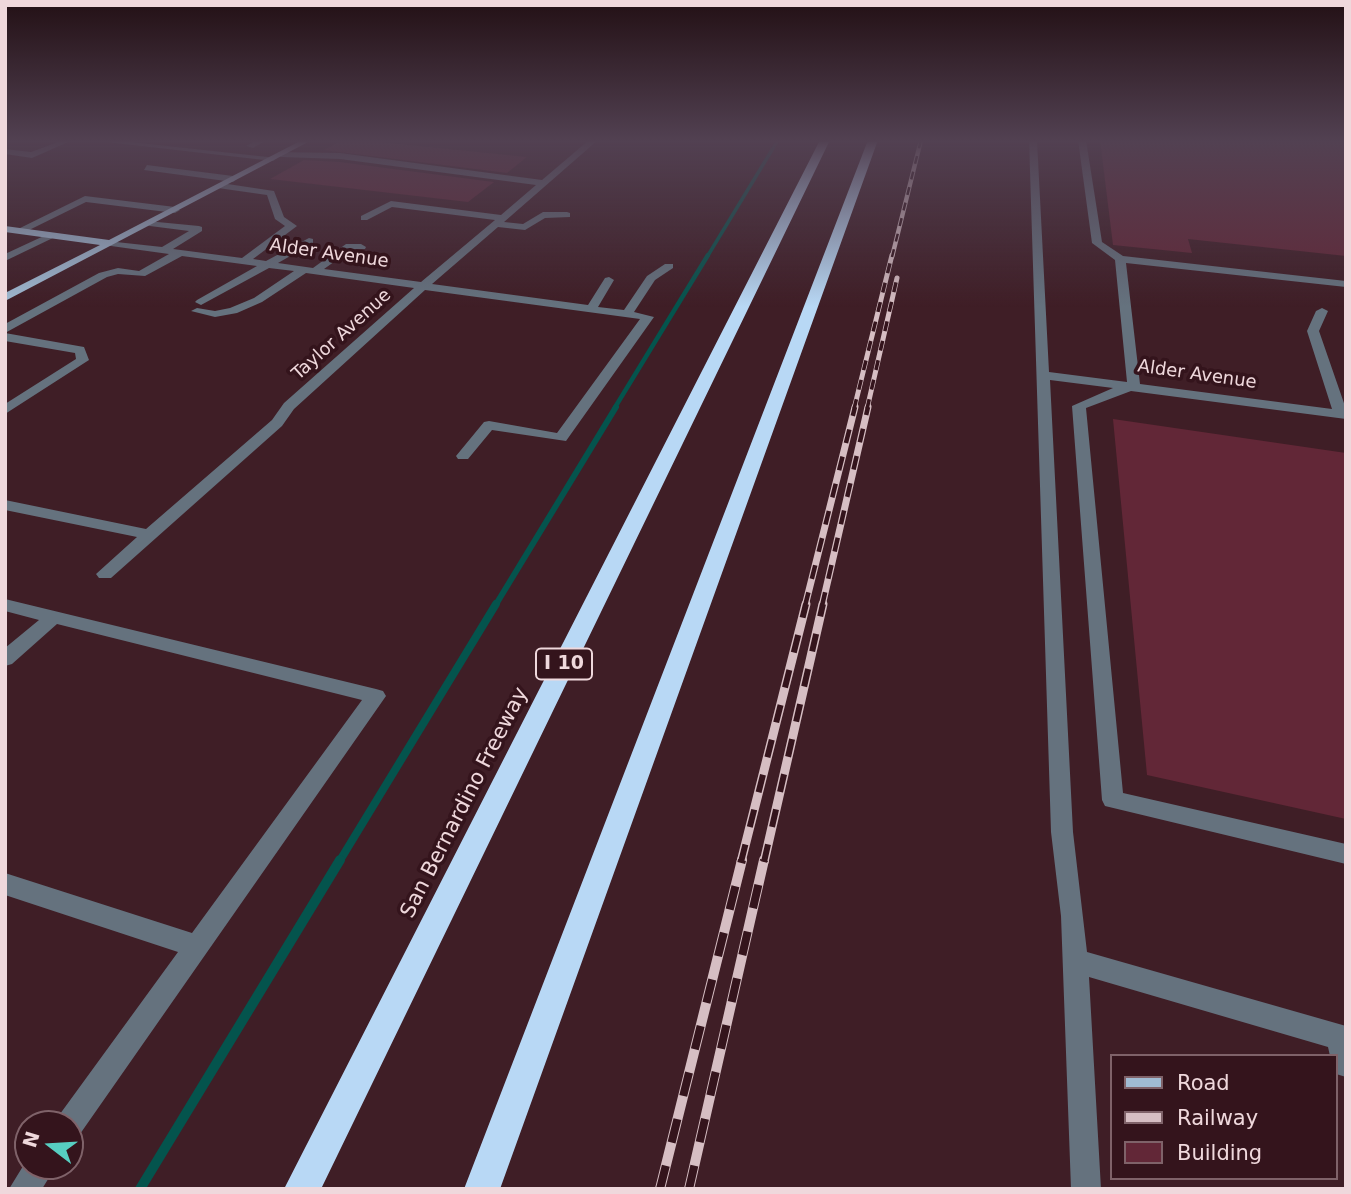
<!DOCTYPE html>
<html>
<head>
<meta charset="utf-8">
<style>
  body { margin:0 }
  #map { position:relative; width:1351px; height:1194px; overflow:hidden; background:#3f1e26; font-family:"DejaVu Sans",sans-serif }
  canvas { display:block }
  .frame { position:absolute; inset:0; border:7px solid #efd8dc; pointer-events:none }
  .legend { position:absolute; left:1110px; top:1054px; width:228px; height:126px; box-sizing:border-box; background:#34141c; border:2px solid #7f6269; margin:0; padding:9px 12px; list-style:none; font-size:21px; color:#efd8dc }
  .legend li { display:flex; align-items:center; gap:14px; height:35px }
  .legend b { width:35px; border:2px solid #7f6269 }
  .north { position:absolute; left:14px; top:1110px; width:70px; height:70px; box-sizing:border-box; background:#34141c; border:2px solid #7f6269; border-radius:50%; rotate:287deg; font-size:19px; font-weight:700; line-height:28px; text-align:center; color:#efd8dc }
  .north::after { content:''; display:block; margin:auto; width:24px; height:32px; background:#57cec1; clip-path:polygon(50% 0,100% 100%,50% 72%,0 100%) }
</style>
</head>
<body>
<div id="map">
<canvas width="1351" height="1194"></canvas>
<div class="frame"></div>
<ul class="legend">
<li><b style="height:9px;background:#a0bbd3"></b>Road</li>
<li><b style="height:9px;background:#d6bec3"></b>Railway</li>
<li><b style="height:19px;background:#622737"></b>Building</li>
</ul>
<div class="north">N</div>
</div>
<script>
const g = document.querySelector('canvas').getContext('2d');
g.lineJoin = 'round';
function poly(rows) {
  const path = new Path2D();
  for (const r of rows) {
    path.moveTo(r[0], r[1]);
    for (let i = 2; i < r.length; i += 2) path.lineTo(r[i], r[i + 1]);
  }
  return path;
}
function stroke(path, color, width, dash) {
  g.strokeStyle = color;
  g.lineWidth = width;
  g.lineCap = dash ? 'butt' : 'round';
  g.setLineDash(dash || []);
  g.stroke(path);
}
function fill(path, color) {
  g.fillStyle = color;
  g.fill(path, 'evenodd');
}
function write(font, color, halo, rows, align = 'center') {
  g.font = font + ' "DejaVu Sans",sans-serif';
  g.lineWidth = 7;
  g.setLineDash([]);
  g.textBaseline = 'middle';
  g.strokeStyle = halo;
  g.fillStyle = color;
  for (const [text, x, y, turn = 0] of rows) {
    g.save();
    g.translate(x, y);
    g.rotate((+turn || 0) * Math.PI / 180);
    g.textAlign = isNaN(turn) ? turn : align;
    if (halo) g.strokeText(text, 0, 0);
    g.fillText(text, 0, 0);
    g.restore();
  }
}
const streamFar4 = poly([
  [707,257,778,140]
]);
const streamFar3 = poly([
  [614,409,708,255]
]);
const streamFar2 = poly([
  [495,606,616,407]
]);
const streamFar1 = poly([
  [339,862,496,604]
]);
const stream = poly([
  [140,1189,340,860]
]);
const building = poly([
  [343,140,362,140,527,157,507,173,323,150],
  [1100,140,1346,141,1346,256,1188,239,1192,253,1113,245],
  [304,160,340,162,494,182,468,202,270,179],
  [1113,419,1346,453,1346,819,1147,775]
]);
const minor = poly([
  [63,140,73,140,32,158,5,154,5,149,31,152,63,140],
  [88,140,113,140,277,158,273,161,88,140],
  [257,140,267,140,253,148,246,146,257,140],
  [589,140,598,140,504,222,523,224,543,212,567,212,570,213,570,217,545,218,525,230,498,227,432,284,588,305,605,278,609,277,614,280,598,307,624,310,647,276,665,264,673,264,673,268,655,280,634,312,654,317,566,441,492,430,468,459,458,459,456,456,484,422,489,421,557,433,640,319,425,290,294,409,282,426,111,578,99,578,96,574,137,537,5,510,5,500,146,529,272,420,284,403,414,288,306,273,262,302,237,313,215,317,191,311,197,308,215,311,230,308,254,298,294,271,269,268,201,305,195,302,197,300,257,266,182,256,145,276,118,274,107,277,5,333,5,324,99,273,118,268,139,271,169,254,111,246,107,245,107,241,162,247,189,231,150,226,147,225,147,221,199,226,202,227,202,231,173,249,242,258,285,226,275,219,267,195,218,188,221,183,274,191,284,217,297,226,253,259,266,261,309,238,313,239,313,243,278,263,313,268,346,244,361,244,366,247,365,249,352,249,324,269,421,282,495,220,392,207,367,220,361,220,361,216,391,201,501,215,536,185,340,159,281,157,278,152,340,153,542,180,589,140],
  [1029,140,1037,140,1049,372,1127,382,1115,260,1092,243,1078,140,1086,140,1102,242,1123,256,1346,281,1346,287,1126,263,1140,384,1332,409,1307,331,1316,311,1322,308,1328,311,1319,331,1346,409,1346,419,1131,391,1086,408,1123,793,1346,844,1346,864,1105,806,1102,800,1072,406,1113,388,1050,380,1073,832,1087,952,1346,1026,1346,1077,1336,1074,1335,1056,1330,1056,1328,1047,1089,977,1101,1189,1071,1189,1061,916,1051,832,1029,140],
  [147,165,233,176,237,179,233,182,144,170,147,165],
  [85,196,175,207,180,210,175,213,86,202,23,233,14,231,85,196],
  [48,234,57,236,5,261,5,254,48,234],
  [5,333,84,347,89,360,5,414,5,404,76,359,75,353,5,341,5,333],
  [5,599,376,689,383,691,386,696,80,1134,70,1138,70,1124,56,1124,60,1114,178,952,5,895,5,873,192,933,362,700,57,624,12,664,5,666,5,648,39,620,5,611,5,599],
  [28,1158,28,1166,55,1166,50,1176,42,1189,9,1189,28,1158]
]);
const major = poly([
  [302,140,312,140,5,301,5,293,100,245,5,232,5,226,109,240,302,140]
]);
const highway = poly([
  [820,140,830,140,321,1189,284,1189,820,140],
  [868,140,878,140,500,1189,464,1189,868,140]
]);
const railFar4 = poly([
  [892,257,921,140]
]);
const railFar3 = poly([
  [854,409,892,255],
  [867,409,897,278]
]);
const railFar2 = poly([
  [805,606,855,407],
  [822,606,868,407]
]);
const railFar1 = poly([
  [741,862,806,604],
  [764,862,823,604]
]);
const rail = poly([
  [660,1189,742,860],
  [689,1189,764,860]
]);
const farStreetnames = [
  ["Alder Avenue",329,254,8],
  ["Taylor Avenue",342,335,-42],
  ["Alder Avenue",1197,375,8]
];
const shields = [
  [564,664,56]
];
const shieldNames = [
  ["I 10",564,664]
];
const streetNames = [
  ["San Bernardino Freeway",465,803,-63]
];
stroke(streamFar4, '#04544d', 3.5);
stroke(streamFar3, '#04544d', 4.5);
stroke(streamFar2, '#04544d', 6);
stroke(streamFar1, '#04544d', 8);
stroke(stream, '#04544d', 10);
fill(building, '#622737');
fill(minor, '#65727e');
fill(major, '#a0bbd3');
fill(highway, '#b8d8f5');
stroke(railFar4, '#d6bec3', 4.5);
stroke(railFar3, '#d6bec3', 5);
stroke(railFar2, '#d6bec3', 7);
stroke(railFar1, '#d6bec3', 9);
stroke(rail, '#d6bec3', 10);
stroke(railFar4, '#34141c', 2.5, [8]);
stroke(railFar3, '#34141c', 3.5, [10]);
stroke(railFar2, '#34141c', 4.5, [14]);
stroke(railFar1, '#34141c', 6, [18]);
stroke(rail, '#34141c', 8, [24]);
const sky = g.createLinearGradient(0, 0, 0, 307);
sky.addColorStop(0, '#231015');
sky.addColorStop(0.46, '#524152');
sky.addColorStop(1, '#52415200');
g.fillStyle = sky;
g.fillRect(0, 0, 1351, 307);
write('18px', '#efd8dc', '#34141c', farStreetnames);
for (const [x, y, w] of shields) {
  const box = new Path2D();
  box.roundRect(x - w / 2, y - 15.5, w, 31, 5);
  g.fillStyle = '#34141c';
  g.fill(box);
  stroke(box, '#efd8dc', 2);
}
write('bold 19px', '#efd8dc', null, shieldNames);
write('21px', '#efd8dc', '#34141c', streetNames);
</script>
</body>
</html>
